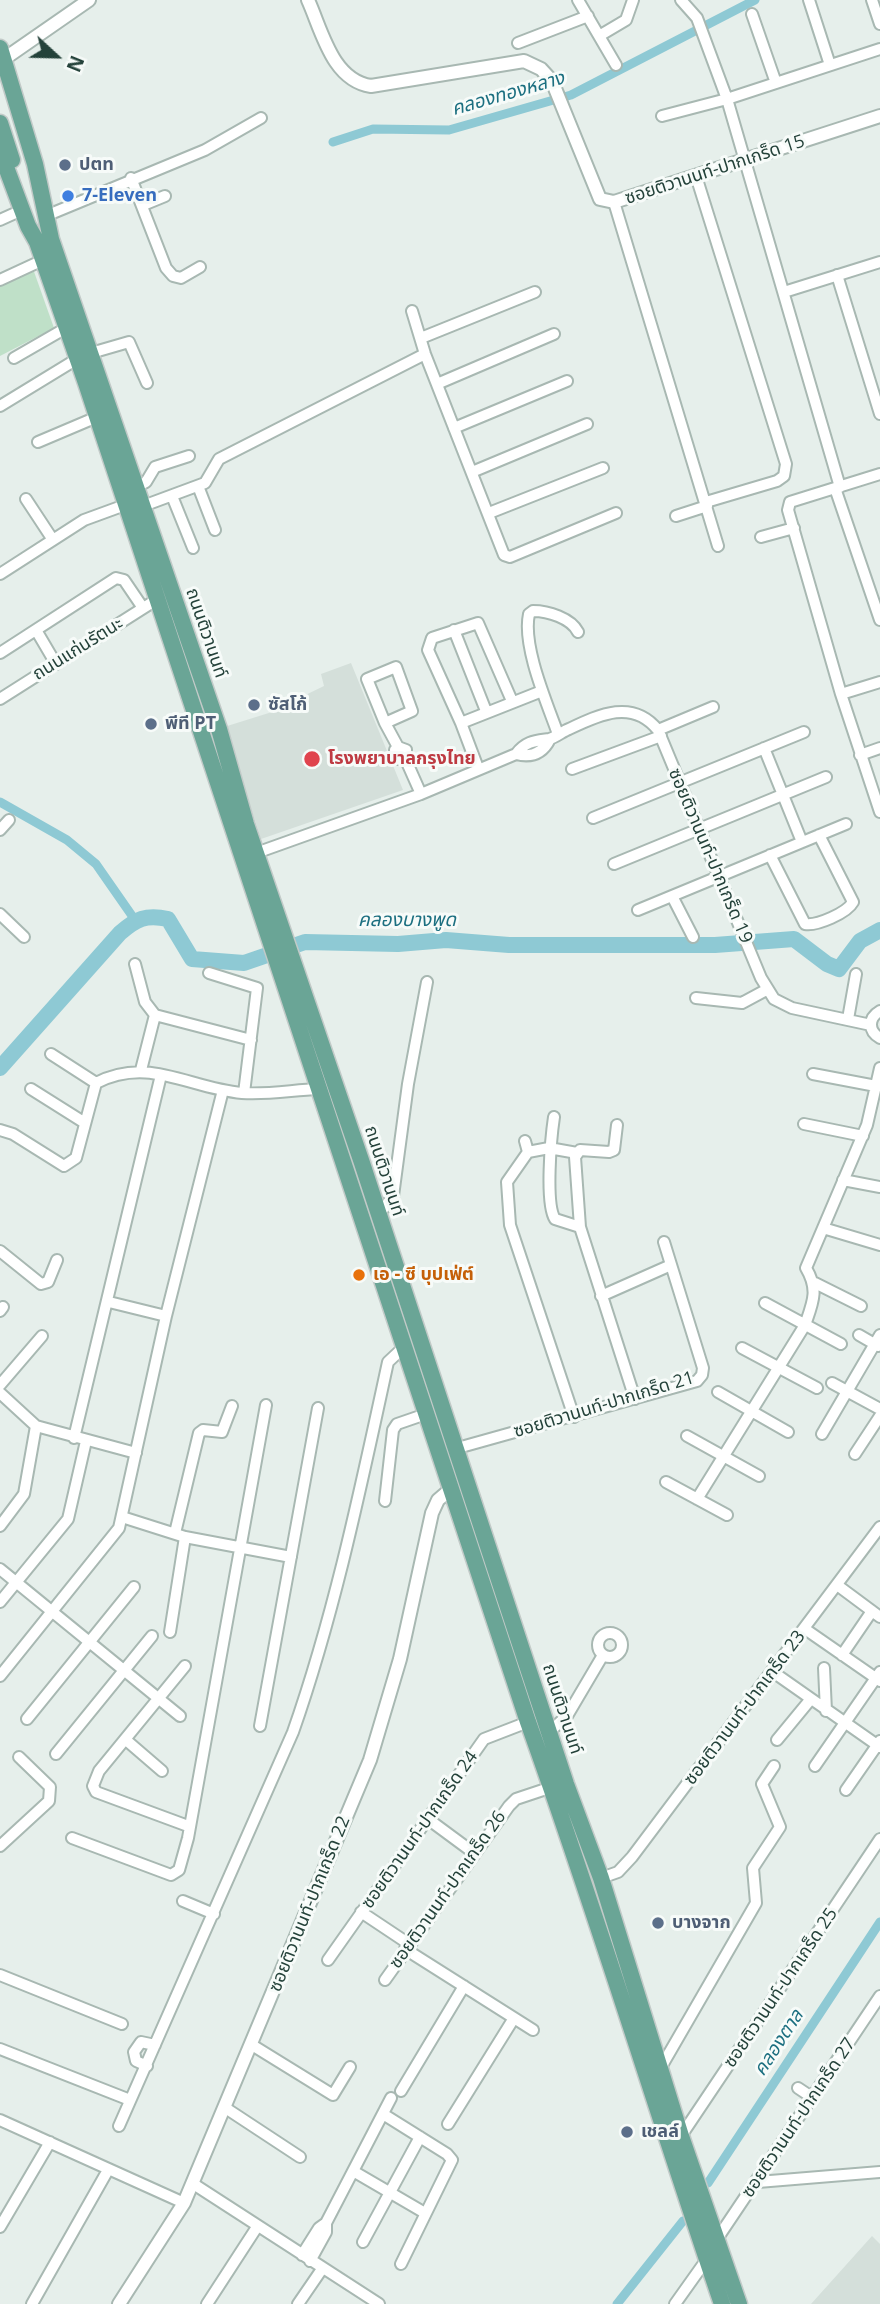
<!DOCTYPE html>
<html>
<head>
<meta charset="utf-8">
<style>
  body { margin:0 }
  #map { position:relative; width:880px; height:2304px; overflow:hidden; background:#e6efeb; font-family:"Open Sans",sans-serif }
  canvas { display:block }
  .north { position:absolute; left:21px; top:21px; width:70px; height:70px; -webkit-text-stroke:5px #f7fbf9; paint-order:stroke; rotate:112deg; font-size:19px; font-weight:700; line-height:28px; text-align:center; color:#24423a }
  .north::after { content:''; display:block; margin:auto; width:24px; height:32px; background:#24423a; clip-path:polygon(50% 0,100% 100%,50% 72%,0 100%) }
</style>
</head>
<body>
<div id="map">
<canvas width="880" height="2304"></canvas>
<div class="north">N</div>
</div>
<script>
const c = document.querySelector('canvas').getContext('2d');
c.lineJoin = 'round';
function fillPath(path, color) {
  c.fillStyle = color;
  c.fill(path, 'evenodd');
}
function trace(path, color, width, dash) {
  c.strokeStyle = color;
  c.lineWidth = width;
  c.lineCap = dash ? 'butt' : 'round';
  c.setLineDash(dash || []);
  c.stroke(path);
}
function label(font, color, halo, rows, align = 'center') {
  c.font = font + ' "Open Sans","Noto Sans Thai",sans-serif';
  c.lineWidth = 6;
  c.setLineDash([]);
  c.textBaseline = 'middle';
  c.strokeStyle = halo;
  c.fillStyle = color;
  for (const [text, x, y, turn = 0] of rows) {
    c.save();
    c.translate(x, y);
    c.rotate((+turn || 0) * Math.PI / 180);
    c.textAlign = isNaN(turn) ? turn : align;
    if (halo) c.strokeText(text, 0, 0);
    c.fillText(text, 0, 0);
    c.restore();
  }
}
const built = new Path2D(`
  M351 663 403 790 261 839 224 727 288 707 293 701 324 686 321 674Z
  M872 2236 880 2244V2304H811Z`);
const green = new Path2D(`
  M32 266 54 328 0 356V282Z`);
const canal = new Path2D(`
  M333 142 373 129 449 130 571 95 755 0
  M0 802 67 840 96 864 135 920
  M708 2183 880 1922
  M617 2304 683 2221`);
const river = new Path2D(`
  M0 1068 120 933C136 919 146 914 168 919L192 959 244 963 305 942 398 944 446 940 509 945H715L794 939 827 964 839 969 860 941 880 930`);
const minor = new Path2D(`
  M578 0 616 65
  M681 0 697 18 727 99 840 487
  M809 0 830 65
  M872 0 880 24
  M752 14 776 83
  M599 36 626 20 633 0
  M518 43 588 16
  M662 116 727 99 880 49
  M696 176 786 464 784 476 777 481 706 502
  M131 178 166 268 173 276 181 278 200 267
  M614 202 718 546
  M143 205 165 196
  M48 215 205 150 261 118
  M0 220 22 210
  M837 275 880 414
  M0 280 43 260
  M784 292 880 262
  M412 311 425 354 504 555 510 557 616 513
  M421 338 535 292
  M91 353 129 342 147 383
  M14 358 66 328
  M437 384 554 334
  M0 406 77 359
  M454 428 567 381
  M38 442 97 417
  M472 472 587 424
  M880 474 790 502 788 510 841 694 880 812
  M198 486 215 530
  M136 487 146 482 155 467 189 456
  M835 488 880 620
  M172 496 193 548
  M26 499 53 540
  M143 506 205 483 219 459 425 354
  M489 513 603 468
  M676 516 707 506
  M761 537 794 528
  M0 574 84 520 125 505
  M36 630 56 664
  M454 630 486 711
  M0 653 116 578 124 580 143 608
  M396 667 412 711 385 723 367 679Z
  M841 694 880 682
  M0 699 156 600
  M385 723 398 747
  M461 723 428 650 432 638 478 623 512 701
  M658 730 713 707
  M558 734C547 703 522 646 529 614L533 611C548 611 571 618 578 632
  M764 748 802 842
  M516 754C532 758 543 753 550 739
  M860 755 880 748
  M405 758 397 759 395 750 398 747 406 750 405 758 421 794
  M478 768 461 723 542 691
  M572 769 661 736
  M593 818 804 732
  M0 830 9 820
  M256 853 421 794 516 754C526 741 535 741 549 739 555 738 563 731 569 729 600 714 633 699 658 730L761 978 774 999 792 1008 871 1025
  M770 855 805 924C817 926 847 913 853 902L819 835
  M614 864 826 777
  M672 896 693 937
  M638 910 846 824
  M0 914 24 937
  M135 964 145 1002 155 1015 251 1040
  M209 973 257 988 244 1093
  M696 998 742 1003 768 989
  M880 1011C868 1018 868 1031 880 1038
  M848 1019 856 974
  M51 1054 96 1083
  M141 1070 155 1015
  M813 1074 876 1086
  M31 1089 85 1123
  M554 1117C551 1137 545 1204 555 1219L580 1227 575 1157 580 1150 609 1152 614 1150 617 1125
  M804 1124 863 1136
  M0 1130 13 1134 64 1166 76 1158 96 1083C149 1056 188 1088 242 1093 267 1095 293 1090 318 1089
  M525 1141 528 1152 507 1182 510 1225 574 1417
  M528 1152 549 1148 577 1153
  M843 1180 880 1187
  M376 1211 384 1208 393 1196 408 1084 427 982
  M580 1227 635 1399
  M823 1228 880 1245
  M0 1251 41 1284 48 1282 57 1260
  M815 1283 861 1306
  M601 1296 671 1265
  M109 1302 166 1316
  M765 1303 841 1344
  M0 1311 3 1307
  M859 1335 878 1346
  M742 1348 817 1388
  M832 1383 880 1409
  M0 1385 42 1336
  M718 1392 788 1432
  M0 1393 36 1426 136 1453
  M822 1434 880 1335
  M687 1436 759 1476
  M74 1438 161 1075
  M454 1449 697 1381 702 1375 703 1368 664 1242
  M855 1454 880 1416
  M666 1482 727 1515
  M697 1499 805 1325C813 1302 819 1290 806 1268L867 1125 880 1068
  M385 1501 393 1430 397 1424 426 1414
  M122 1517 185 1537 291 1557
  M0 1526 24 1494 36 1426
  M175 1533 199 1433 203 1430 222 1432 232 1406
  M0 1569 180 1716
  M837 1585 880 1617
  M0 1602 68 1519 86 1441
  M805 1629 880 1681
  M170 1632 185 1537
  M598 1645a12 12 0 1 1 24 0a12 12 0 1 1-24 0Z
  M842 1655 872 1611
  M185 1666 99 1771 93 1786 96 1792 188 1826
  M824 1668 826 1711
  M773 1672 880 1747
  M0 1676 119 1528 166 1316 223 1090
  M27 1719 134 1587
  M260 1726 318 1408
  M549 1732 567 1716 603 1655
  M126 1740 162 1771
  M777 1740 810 1700
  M56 1754 152 1636
  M815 1766 880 1672
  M846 1790 880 1741
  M428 1819 474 1853
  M72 1838 171 1875 179 1870 188 1838 266 1405
  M0 1846 49 1801 50 1787 19 1757
  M601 1878 618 1872 632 1857 880 1527
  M183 1901 214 1914
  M361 1912 409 1944
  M405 1949 533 2030
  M328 1960 484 1739 528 1722
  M0 1975 122 2024
  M385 1980 509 1806 516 1799 552 1787
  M252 2045 333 2095 350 2067
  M0 2049 130 2100
  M147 2066 136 2061 134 2052 141 2042 155 2045
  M660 2069 756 1903 753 1868 780 1827 762 1784 774 1766
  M798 2088 813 2098
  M401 2091 464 1986
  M224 2107 300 2157
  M383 2114 447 2154 452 2160 401 2264
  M0 2120 184 2203
  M448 2124 514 2018
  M119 2126 293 1732C335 1612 361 1486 388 1362L404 1347
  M681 2136 880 1839
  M353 2171 425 2213
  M758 2182 880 2172
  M192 2183 379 2304
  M326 2223 391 2098
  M0 2227 50 2142
  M717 2239 880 1996
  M363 2242 420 2137
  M302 2255 319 2228 326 2223V2232L310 2261
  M32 2304 108 2170
  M207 2304 257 2227
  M298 2304 322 2269
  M675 2304 707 2259`);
const tertiary = new Path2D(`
  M308 0C322 31 332 80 371 86L524 61 541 69 552 81 600 199 614 202 880 116
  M4 59 89 0
  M119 2304 184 2203 370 1760 400 1659 432 1513 438 1500 452 1488`);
const primary = new Path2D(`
  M0 48 35 164 51 239 219 729 246 824 362 1163 566 1784 601 1878 681 2136 739 2304
  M0 123 12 160
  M0 151 28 226 37 242 86 383 528 1722C597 1914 656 2110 722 2304`);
const markers = [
  [65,165,7,"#5c6f8a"],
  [68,196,7,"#3f7fe0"],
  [254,705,7,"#5c6f8a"],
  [151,724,7,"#5c6f8a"],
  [312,759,9,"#e0444e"],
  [359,1275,7,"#e8710a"],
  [658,1923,7,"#5c6f8a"],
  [627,2132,7,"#5c6f8a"]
];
const serviceNames = [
  ["ปตท",79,165],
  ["ซัสโก้",268,705],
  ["พีที PT",165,724],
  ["บางจาก",672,1923],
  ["เชลล์",641,2132]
];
const streetNames = [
  ["ซอยติวานนท์-ปากเกร็ด 15",715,170,-18],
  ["ถนนติวานนท์",206,633,71],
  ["ถนนแก่นรัตนะ",78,649,-32],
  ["ซอยติวานนท์-ปากเกร็ด 19",710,856,67],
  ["ถนนติวานนท์",384,1171,72],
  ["ซอยติวานนท์-ปากเกร็ด 21",604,1405,-17],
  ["ซอยติวานนท์-ปากเกร็ด 23",745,1708,-53],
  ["ถนนติวานนท์",562,1709,72],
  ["ซอยติวานนท์-ปากเกร็ด 24",420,1830,-55],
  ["ซอยติวานนท์-ปากเกร็ด 26",448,1890,-55],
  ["ซอยติวานนท์-ปากเกร็ด 22",310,1904,-68],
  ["ซอยติวานนท์-ปากเกร็ด 25",781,1988,-56],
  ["ซอยติวานนท์-ปากเกร็ด 27",799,2118,-56]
];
const shopNames = [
  ["7-Eleven",82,196]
];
const healthNames = [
  ["โรงพยาบาลกรุงไทย",328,759]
];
const foodNames = [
  ["เอ - ซี บุปเฟ่ต์",373,1275]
];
const waterNames = [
  ["คลองทองหลาง",508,94,-16],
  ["คลองบางพูด",407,921],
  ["คลองตาล",779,2043,-57]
];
fillPath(built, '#d4dfda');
fillPath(green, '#bfe0c8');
trace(canal, '#8ec9d4', 9);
trace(river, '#8ec9d4', 16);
trace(minor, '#a8b8b2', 14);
trace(tertiary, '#a8b8b2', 16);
trace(primary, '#c2cac8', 19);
trace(minor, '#fff', 10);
trace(tertiary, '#fff', 12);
trace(primary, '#6aa596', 16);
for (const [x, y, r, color] of markers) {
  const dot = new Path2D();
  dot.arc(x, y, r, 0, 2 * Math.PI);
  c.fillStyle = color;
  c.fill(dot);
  trace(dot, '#f7fbf9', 2.5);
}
label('bold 18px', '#4e5e75', '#f7fbf9', serviceNames, 'left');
label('18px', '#24423a', '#f7fbf9', streetNames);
label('bold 18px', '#366cbe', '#f7fbf9', shopNames, 'left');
label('bold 18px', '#be3a42', '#f7fbf9', healthNames, 'left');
label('bold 18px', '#c56008', '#f7fbf9', foodNames, 'left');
label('italic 19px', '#1c6f80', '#f7fbf9', waterNames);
</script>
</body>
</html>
